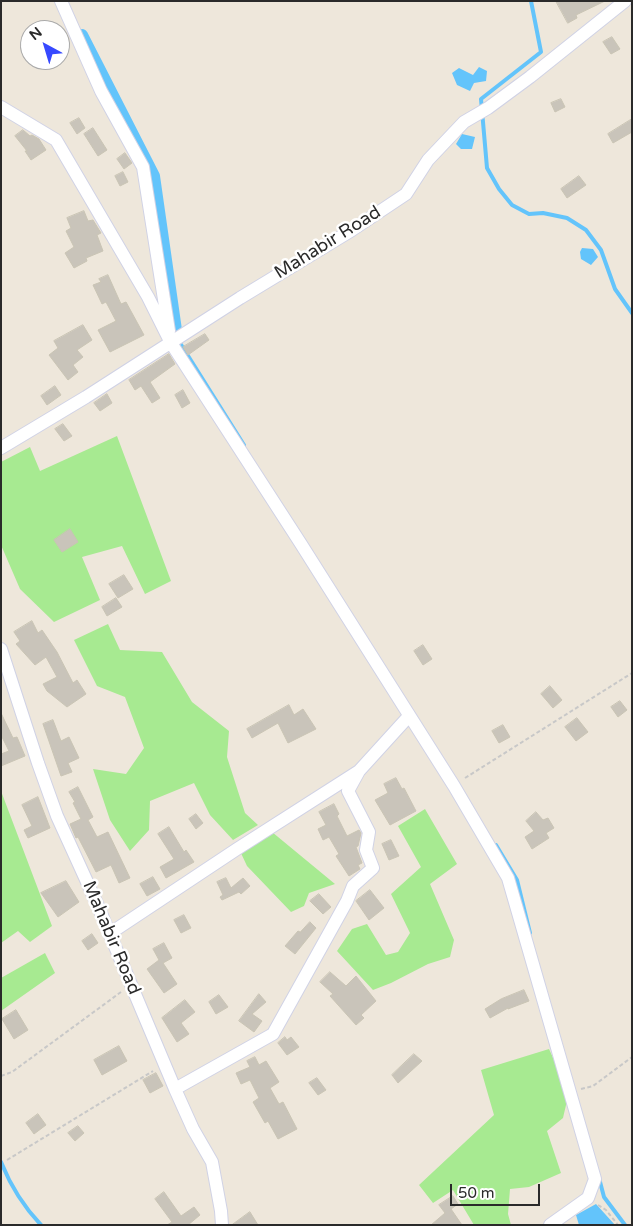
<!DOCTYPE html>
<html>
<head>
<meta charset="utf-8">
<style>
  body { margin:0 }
  #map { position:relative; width:633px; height:1226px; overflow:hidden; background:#eee7db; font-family:"Varela Round",sans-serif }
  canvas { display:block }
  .frame { position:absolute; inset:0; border:2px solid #2a2a2a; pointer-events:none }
  .north { position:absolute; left:20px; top:20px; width:50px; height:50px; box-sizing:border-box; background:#fff; border:1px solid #aaa; border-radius:50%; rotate:321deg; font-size:14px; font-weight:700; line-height:20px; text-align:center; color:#2a2a2a }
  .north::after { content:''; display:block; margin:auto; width:18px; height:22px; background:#3749ff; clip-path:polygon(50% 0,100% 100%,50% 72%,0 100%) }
  .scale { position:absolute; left:450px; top:1184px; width:90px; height:22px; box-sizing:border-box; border:2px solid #2a2a2a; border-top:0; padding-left:6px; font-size:15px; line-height:18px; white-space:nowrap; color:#2a2a2a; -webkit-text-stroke:4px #fff; paint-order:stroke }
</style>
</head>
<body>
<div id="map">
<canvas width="633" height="1226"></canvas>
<div class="frame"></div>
<div class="north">N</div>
<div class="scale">50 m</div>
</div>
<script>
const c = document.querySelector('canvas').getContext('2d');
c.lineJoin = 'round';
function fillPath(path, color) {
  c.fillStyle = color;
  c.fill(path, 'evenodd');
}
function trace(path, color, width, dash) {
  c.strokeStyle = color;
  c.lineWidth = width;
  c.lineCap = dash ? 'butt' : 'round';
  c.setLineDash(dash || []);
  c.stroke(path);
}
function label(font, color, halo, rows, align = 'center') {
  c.font = font + ' "Varela Round",sans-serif';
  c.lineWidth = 5;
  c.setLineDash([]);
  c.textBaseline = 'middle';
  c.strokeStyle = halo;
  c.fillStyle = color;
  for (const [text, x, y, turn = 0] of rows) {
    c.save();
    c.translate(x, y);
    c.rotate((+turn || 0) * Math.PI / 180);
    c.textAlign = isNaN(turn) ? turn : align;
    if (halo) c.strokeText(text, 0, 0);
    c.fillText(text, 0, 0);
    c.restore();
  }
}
const green = new Path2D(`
  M117 436 171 581 145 594 122 546 82 557 100 600 54 622 20 589 1 545V462L30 447 40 471Z
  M108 624 120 650 162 652 192 702 229 731 227 757 245 813 258 825 233 840 210 815 194 783 150 801 149 830 130 851 110 820 93 769 126 774 144 748 125 697 97 686 74 640Z
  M1 791 52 926 30 942 18 931 1 943Z
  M425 809 457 864 430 884 454 940 450 957 428 964 391 983 373 990 337 951 352 929 367 924 386 955 398 952 410 933 391 894 421 867 398 826Z
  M272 832 335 884 309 893 304 906 291 912 247 866 240 851Z
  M45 953 55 973 1 1011V978Z
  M549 1049 569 1092 563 1118 547 1131 561 1173 529 1187 510 1189 508 1214 511 1225H474L453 1190 433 1203 419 1185 494 1115 481 1070Z`);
const water = new Path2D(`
  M479 67 487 71 486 81 474 83 470 91 457 85 452 73 459 68 473 75Z
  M462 134 475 137 472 149H461L456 144Z
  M582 248 593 249 598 257 591 265 581 259 580 252Z
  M596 1204 615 1225H579L576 1215Z`);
const stream = new Path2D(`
  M531 1 541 52 481 99 487 168 499 189 512 205 529 214 543 213 567 218 586 230 601 250 615 289 632 313
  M180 343 244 445
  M496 845 517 880 530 933
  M1 1162C11 1187 23 1206 41 1225
  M599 1178 604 1197 625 1225`);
const canal = new Path2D(`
  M82 35 154 176 176 330`);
const building = new Path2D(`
  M556 1H605L576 15 577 18 568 23Z
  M612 37 620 49 611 54 603 42Z
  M561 99 565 107 555 112 551 103Z
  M79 118 85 128 77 134 70 123Z
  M632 119V132L613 143 608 134Z
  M93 128 107 150 98 156 84 134Z
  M23 130 30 136 32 135 39 139 46 150 31 160 25 151H27L15 136Z
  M125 153 132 163 124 169 117 159Z
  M123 172 128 182 120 186 115 176Z
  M579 176 586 185 567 198 561 189Z
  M84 211 88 221 93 220 101 233 97 235 103 251 86 258 87 261 74 268 65 253 74 247 66 231 71 228 67 218Z
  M108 275 121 304 126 302 144 335 110 352 98 330 116 321 106 302 102 304 93 285 101 282 99 279Z
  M83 325 92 340 77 350 83 357 73 365 78 372 68 380 49 355 58 348 54 341Z
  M205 334 209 340 188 355 183 347Z
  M169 354 175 364 150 382 160 398 152 403 141 386 135 390 129 380Z
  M55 386 61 395 47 405 41 396Z
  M183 390 190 403 182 408 175 395Z
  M107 394 112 403 100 411 94 403Z
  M63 424 72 436 64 441 55 429Z
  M70 529 78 542 62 552 54 540Z
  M124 575 133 589 118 598 109 584Z
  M116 598 122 607 107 616 102 607Z
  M32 621 38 633 42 630 57 652 73 683 77 680 86 694 67 707 47 691 43 684 57 677 46 657 35 665 16 644 20 641 14 632Z
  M423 645 432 659 423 665 414 651Z
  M550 686 562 700 553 708 541 694Z
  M620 701 627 710 618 717 611 707Z
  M289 705 294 715 303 709 316 729 288 743 278 723 252 738 247 729Z
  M1 713 13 738 17 737 25 756 1 766V754L9 751 1 735Z
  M577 718 588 732 576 741 565 727Z
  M53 720 61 741 69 737 79 758 68 763 72 772 61 776 43 724Z
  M503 725 510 737 499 743 492 731Z
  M396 778 402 789 404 788 416 811 390 825 375 800 388 793 384 784Z
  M78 787 93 817 88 820 97 837 108 832 130 878 119 883 111 865 96 872 78 837 76 838 70 824 81 819 73 803 75 802 69 792Z
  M38 797 50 828 28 838 24 830 32 826 22 805Z
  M334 804 339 814 337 816 347 836 359 830 361 833 358 846 356 847 362 863 358 865 360 869 349 876 336 856 339 854 329 837 323 840 318 829 326 825 319 812Z
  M536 812 543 820 548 818 554 828 546 833 549 838 532 849 525 837 534 831 526 821Z
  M196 814 203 823 196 829 189 819Z
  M169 827 184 852 186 850 194 862 166 878 160 867 174 859 158 834Z
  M391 840 399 856 389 860 382 844Z
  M153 877 160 889 147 896 140 884Z
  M226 878 231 888 243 878 250 886 241 894 239 892 222 900 220 897 223 895 217 882Z
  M66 881 79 902 58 917 41 893Z
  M370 890 384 908 369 920 356 901Z
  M319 894 331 907 323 914 310 901Z
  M184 915 191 928 181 933 174 920Z
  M310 922 316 928 295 954 285 946 298 931 300 932Z
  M92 934 98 943 88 950 82 941Z
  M164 943 172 958 163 963 177 984 164 993 147 969 159 960 153 949Z
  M330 972 346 986 356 976 376 1001 361 1015 364 1018 356 1025 330 996 333 994 320 982Z
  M524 990 529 1001 508 1009V1008L490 1018 485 1009 501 999Z
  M259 994 266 1002 252 1014 262 1021 254 1032 239 1021Z
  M219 995 228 1007 216 1014 209 1002Z
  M185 1000 195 1012 181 1023 189 1034 177 1042 162 1018Z
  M16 1010 28 1030 14 1039 2 1019Z
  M285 1037 287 1040 291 1037 299 1047 287 1055 278 1043Z
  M119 1046 127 1061 102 1075 94 1060Z
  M414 1054 422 1061 398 1083 392 1075Z
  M255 1057 259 1065 266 1061 279 1082 270 1088 279 1104 283 1102 297 1129 278 1139 268 1121 265 1123 253 1102 259 1098 250 1080 241 1084 236 1073 250 1067 247 1061Z
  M156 1073 163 1086 150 1093 143 1080Z
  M317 1078 326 1090 318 1095 309 1083Z
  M38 1114 46 1125 34 1134 26 1123Z
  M78 1126 84 1133 75 1141 68 1133Z
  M164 1192 181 1216 194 1207 200 1215 188 1225H167L172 1222 155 1199Z
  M453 1196 458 1204 451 1209 462 1225H431L445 1213 439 1205Z
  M250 1212 258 1225H232Z`);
const path = new Path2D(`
  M465 778 632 673
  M1 1076 12 1072 121 992
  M581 1089 593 1086 632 1057
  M7 1160 153 1071
  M598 1205 606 1210 618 1225`);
const minor = new Path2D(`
  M61 1 101 91 143 167 169 331
  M1 107 56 140 148 297 171 343 301 544 454 786 508 878 595 1179 588 1198 550 1225
  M1 448 86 397 240 298 352 230 406 194 428 160 464 122 488 108 530 77 625 1
  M1 649 38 763 57 816 98 906 175 1089 193 1129 212 1162 221 1211 222 1225
  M109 934 237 849 359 771 409 716
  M175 1089 273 1034 347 901 353 886 373 868 366 850 369 832 348 791 359 771`);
const streetNames = [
  ["Mahabir Road",328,243,-32],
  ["Mahabir Road",111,938,67]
];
fillPath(green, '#a7ea91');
fillPath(water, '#63c4fb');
trace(stream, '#63c4fb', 4);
trace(canal, '#63c4fb', 12);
fillPath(building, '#c9c4ba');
trace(building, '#c9c4b4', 1);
trace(minor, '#d0d2e5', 14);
trace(path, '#c8c8c8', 2, [4, 2.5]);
trace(minor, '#fff', 12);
label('18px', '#2a2a2a', '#fff', streetNames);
</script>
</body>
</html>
